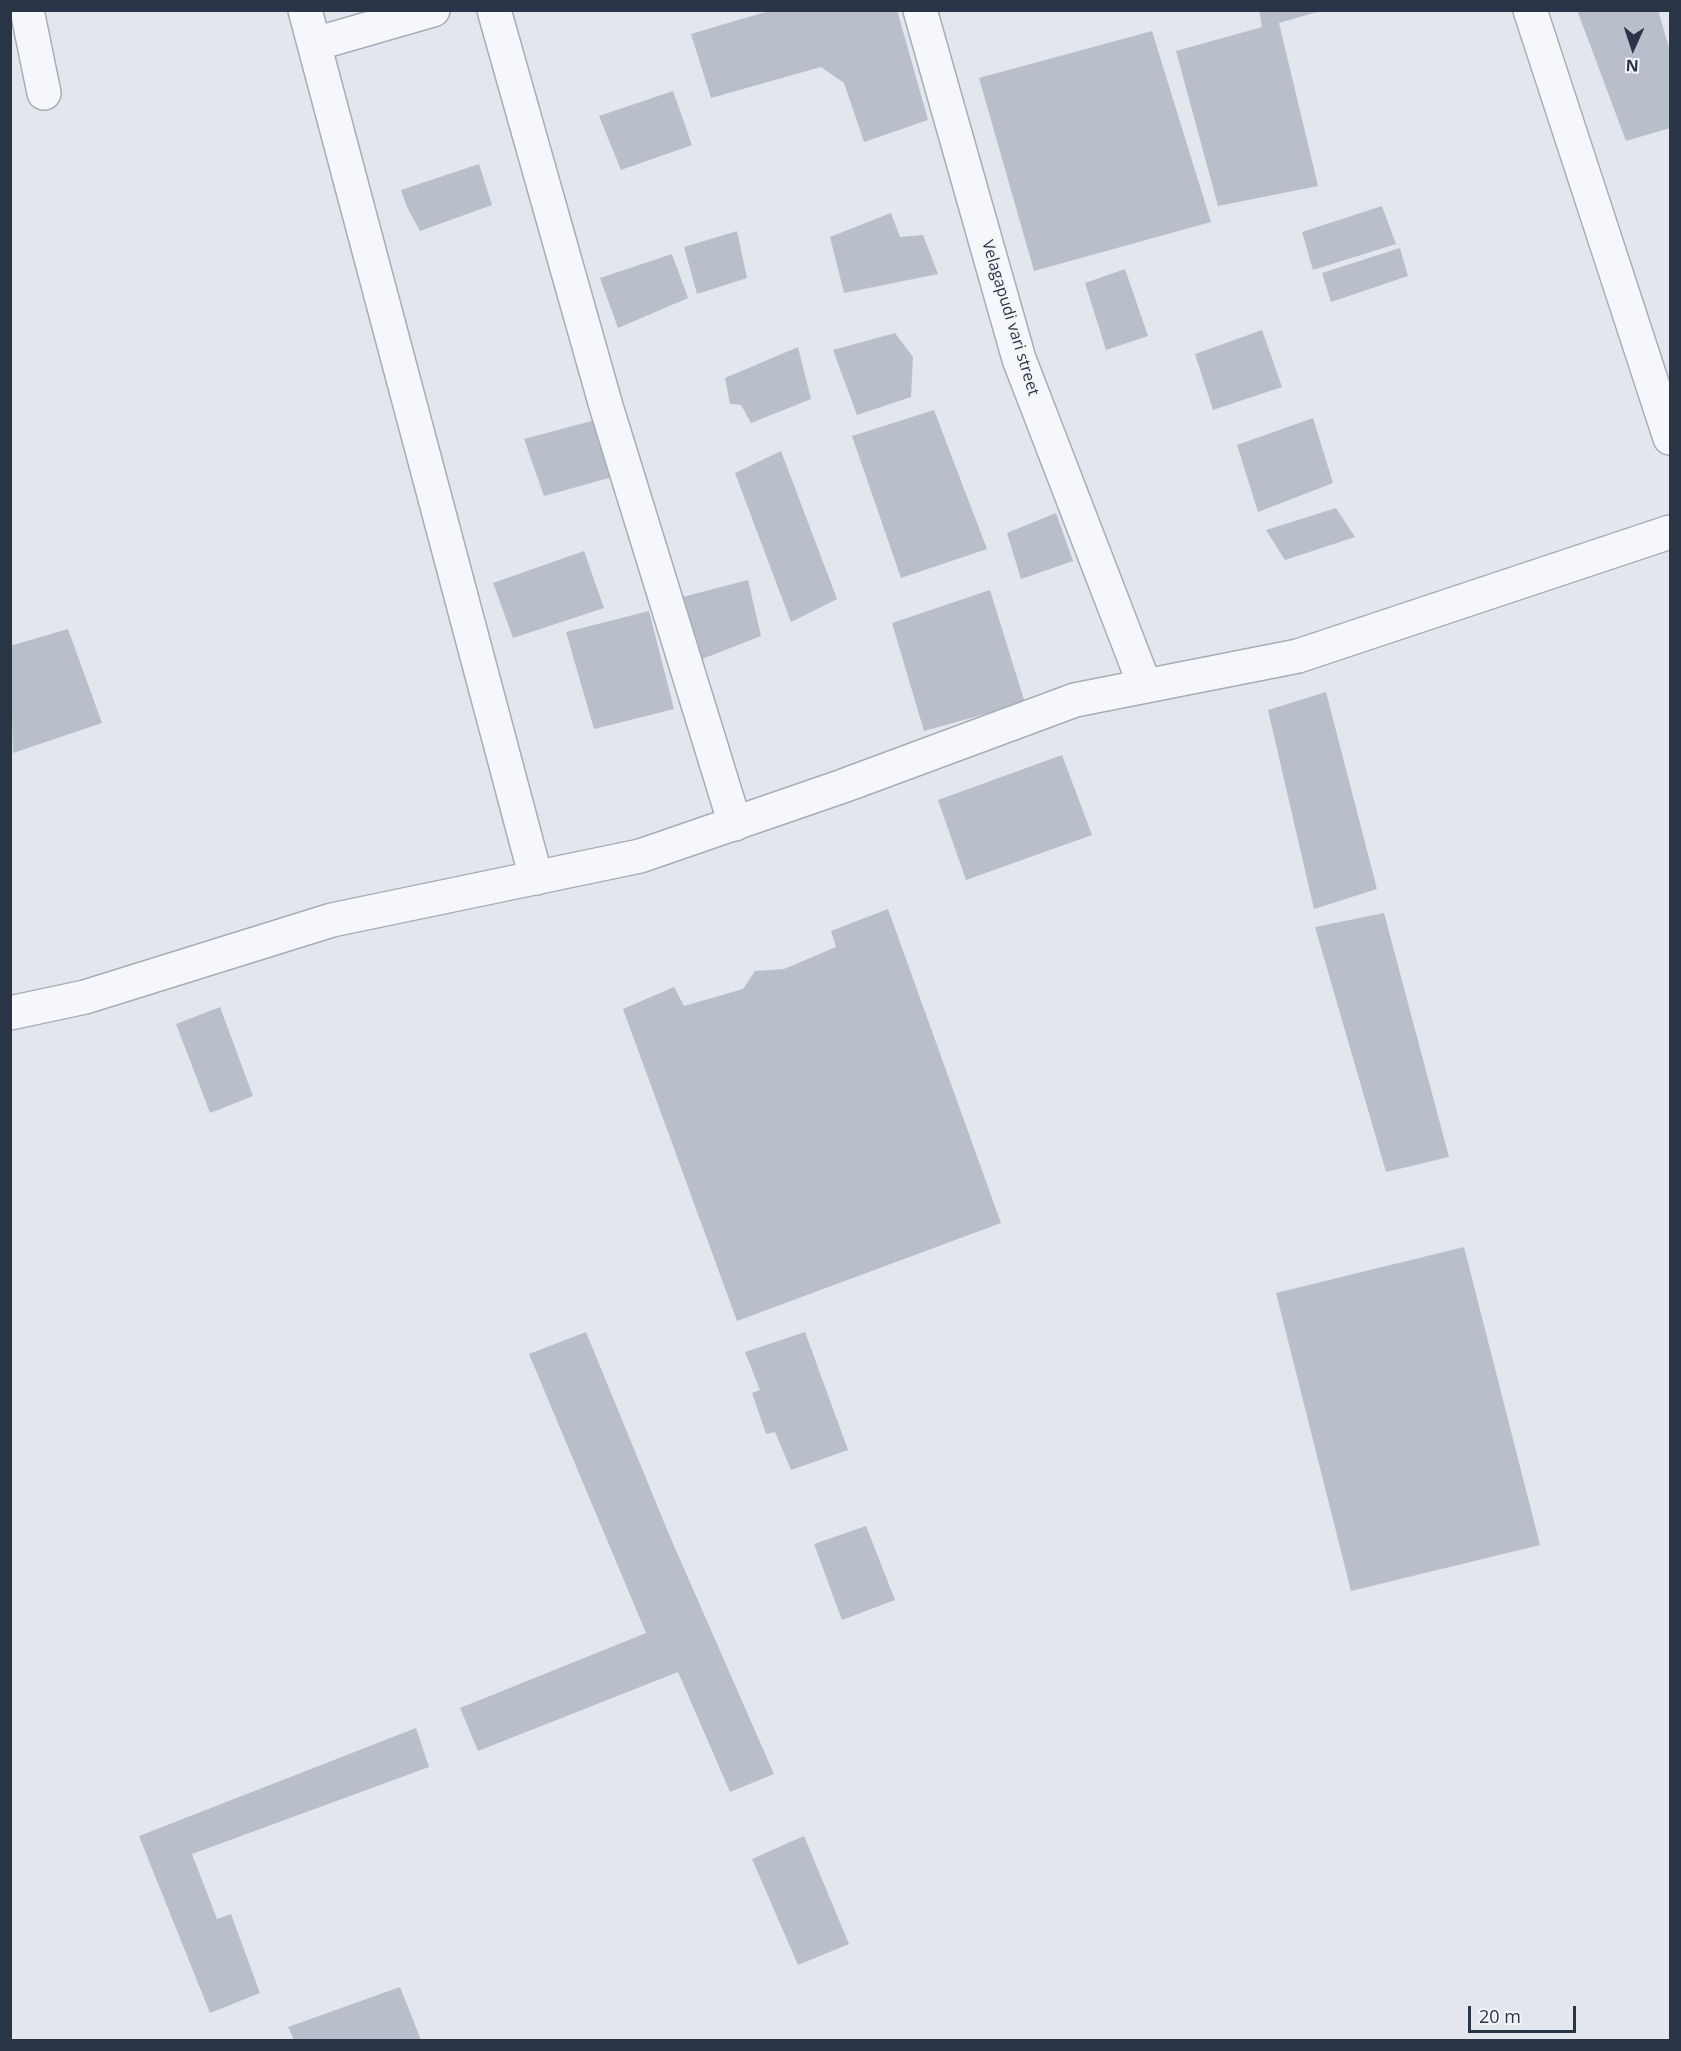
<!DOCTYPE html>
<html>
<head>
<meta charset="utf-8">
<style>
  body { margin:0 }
  #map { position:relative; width:1681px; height:2051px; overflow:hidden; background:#e3e6ec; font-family:"Open Sans",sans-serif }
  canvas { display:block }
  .frame { position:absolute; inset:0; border:12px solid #293446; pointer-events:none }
  .north { position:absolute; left:1603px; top:18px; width:60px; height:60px; -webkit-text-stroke:4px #f3f5f9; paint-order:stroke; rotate:183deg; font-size:16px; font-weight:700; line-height:24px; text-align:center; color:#293446 }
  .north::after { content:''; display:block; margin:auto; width:21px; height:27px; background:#293446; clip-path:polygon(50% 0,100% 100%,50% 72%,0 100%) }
  .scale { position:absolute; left:1468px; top:2006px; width:108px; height:27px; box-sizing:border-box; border:3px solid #293446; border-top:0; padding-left:8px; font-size:18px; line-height:21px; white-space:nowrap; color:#293446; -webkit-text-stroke:4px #f3f5f9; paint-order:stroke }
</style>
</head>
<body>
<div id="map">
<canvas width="1681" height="2051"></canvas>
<div class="frame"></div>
<div class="north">N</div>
<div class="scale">20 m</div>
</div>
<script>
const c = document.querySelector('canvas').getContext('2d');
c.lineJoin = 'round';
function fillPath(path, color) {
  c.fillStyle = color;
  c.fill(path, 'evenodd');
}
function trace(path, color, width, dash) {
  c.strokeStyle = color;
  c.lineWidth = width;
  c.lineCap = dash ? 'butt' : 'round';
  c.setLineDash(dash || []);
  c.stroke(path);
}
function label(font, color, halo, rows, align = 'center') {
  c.font = font + ' "Open Sans",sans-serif';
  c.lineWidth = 4.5;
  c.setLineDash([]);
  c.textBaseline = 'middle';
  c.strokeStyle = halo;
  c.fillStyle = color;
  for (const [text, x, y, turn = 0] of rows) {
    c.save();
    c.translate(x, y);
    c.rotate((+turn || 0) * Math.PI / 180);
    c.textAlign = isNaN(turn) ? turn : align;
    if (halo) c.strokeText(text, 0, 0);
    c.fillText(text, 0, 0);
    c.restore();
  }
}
const building = new Path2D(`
  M772 10H897L928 120 864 142 844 83 821 67 711 98 691 34Z
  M1259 10H1324L1279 23 1318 186 1218 206 1176 51 1262 27Z
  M1577 10H1658L1670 51V128L1626 141Z
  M1152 31 1211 222 1034 271 979 78Z
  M673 91 692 145 621 170 599 116Z
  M479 164 492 205 420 231 407 207 401 190Z
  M1382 206 1396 244 1313 270 1302 232Z
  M891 213 900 237 923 235 938 274 844 293 830 237Z
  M737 231 747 278 697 294 684 247Z
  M1400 248 1408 276 1331 302 1322 273Z
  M672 254 688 298 618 328 600 278Z
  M1125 269 1148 336 1106 350 1085 283Z
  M1262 330 1282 387 1213 410 1195 354Z
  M895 333 913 357 911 397 857 415 833 350Z
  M798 347 811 399 751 423 741 405 730 404 725 378Z
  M934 410 987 549 901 578 852 436Z
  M1313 418 1333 483 1258 512 1237 445Z
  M599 419 616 476 544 496 524 439Z
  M781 451 837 599 791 622 735 473Z
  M1336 508 1355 537 1285 560 1266 530Z
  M1056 513 1073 561 1021 579 1007 533Z
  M584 551 604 608 513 638 493 583Z
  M748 580 761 636 692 663 671 600Z
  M990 590 1025 703 924 731 892 623Z
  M649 611 674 709 594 729 566 632Z
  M68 629 102 723 13 753 10 646Z
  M1326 692 1377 889 1314 909 1268 710Z
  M1062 755 1092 835 966 880 938 800Z
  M888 909 1001 1223 737 1321 623 1009 674 987 684 1006 743 989 755 971 784 969 836 947 831 931Z
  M1384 913 1449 1157 1386 1172 1315 927Z
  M220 1007 253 1096 210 1113 176 1024Z
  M1464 1247 1540 1545 1351 1591 1276 1293Z
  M586 1332 668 1532 774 1774 730 1792 678 1672 478 1751 460 1708 646 1633 529 1354Z
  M805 1332 848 1450 791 1470 775 1432 766 1434 752 1393 760 1390 745 1352Z
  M866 1526 895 1600 842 1620 814 1544Z
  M416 1728 429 1767 192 1854 217 1919 231 1914 260 1993 210 2013 139 1836Z
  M804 1836 849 1944 798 1965 752 1859Z
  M400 1987 421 2040H294L288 2027Z`);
const minor = new Path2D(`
  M27 10 44 93
  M305 10 536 878
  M494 10 606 406 735 824
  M920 10 1019 359 1145 686
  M1530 10 1670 438
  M315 44 433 10`);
const tertiary = new Path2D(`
  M10 1013 85 997 332 920 640 856 843 786 1075 700 1298 656 1670 532`);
const streetNames = [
  ["Velagapudi vari street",1010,318,73]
];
fillPath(building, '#b9bfca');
trace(minor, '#a7adb7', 36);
trace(tertiary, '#a7adb7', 36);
trace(minor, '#f6f7fa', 33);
trace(tertiary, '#f6f7fa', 33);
label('16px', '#293446', '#f3f5f9', streetNames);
</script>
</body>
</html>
